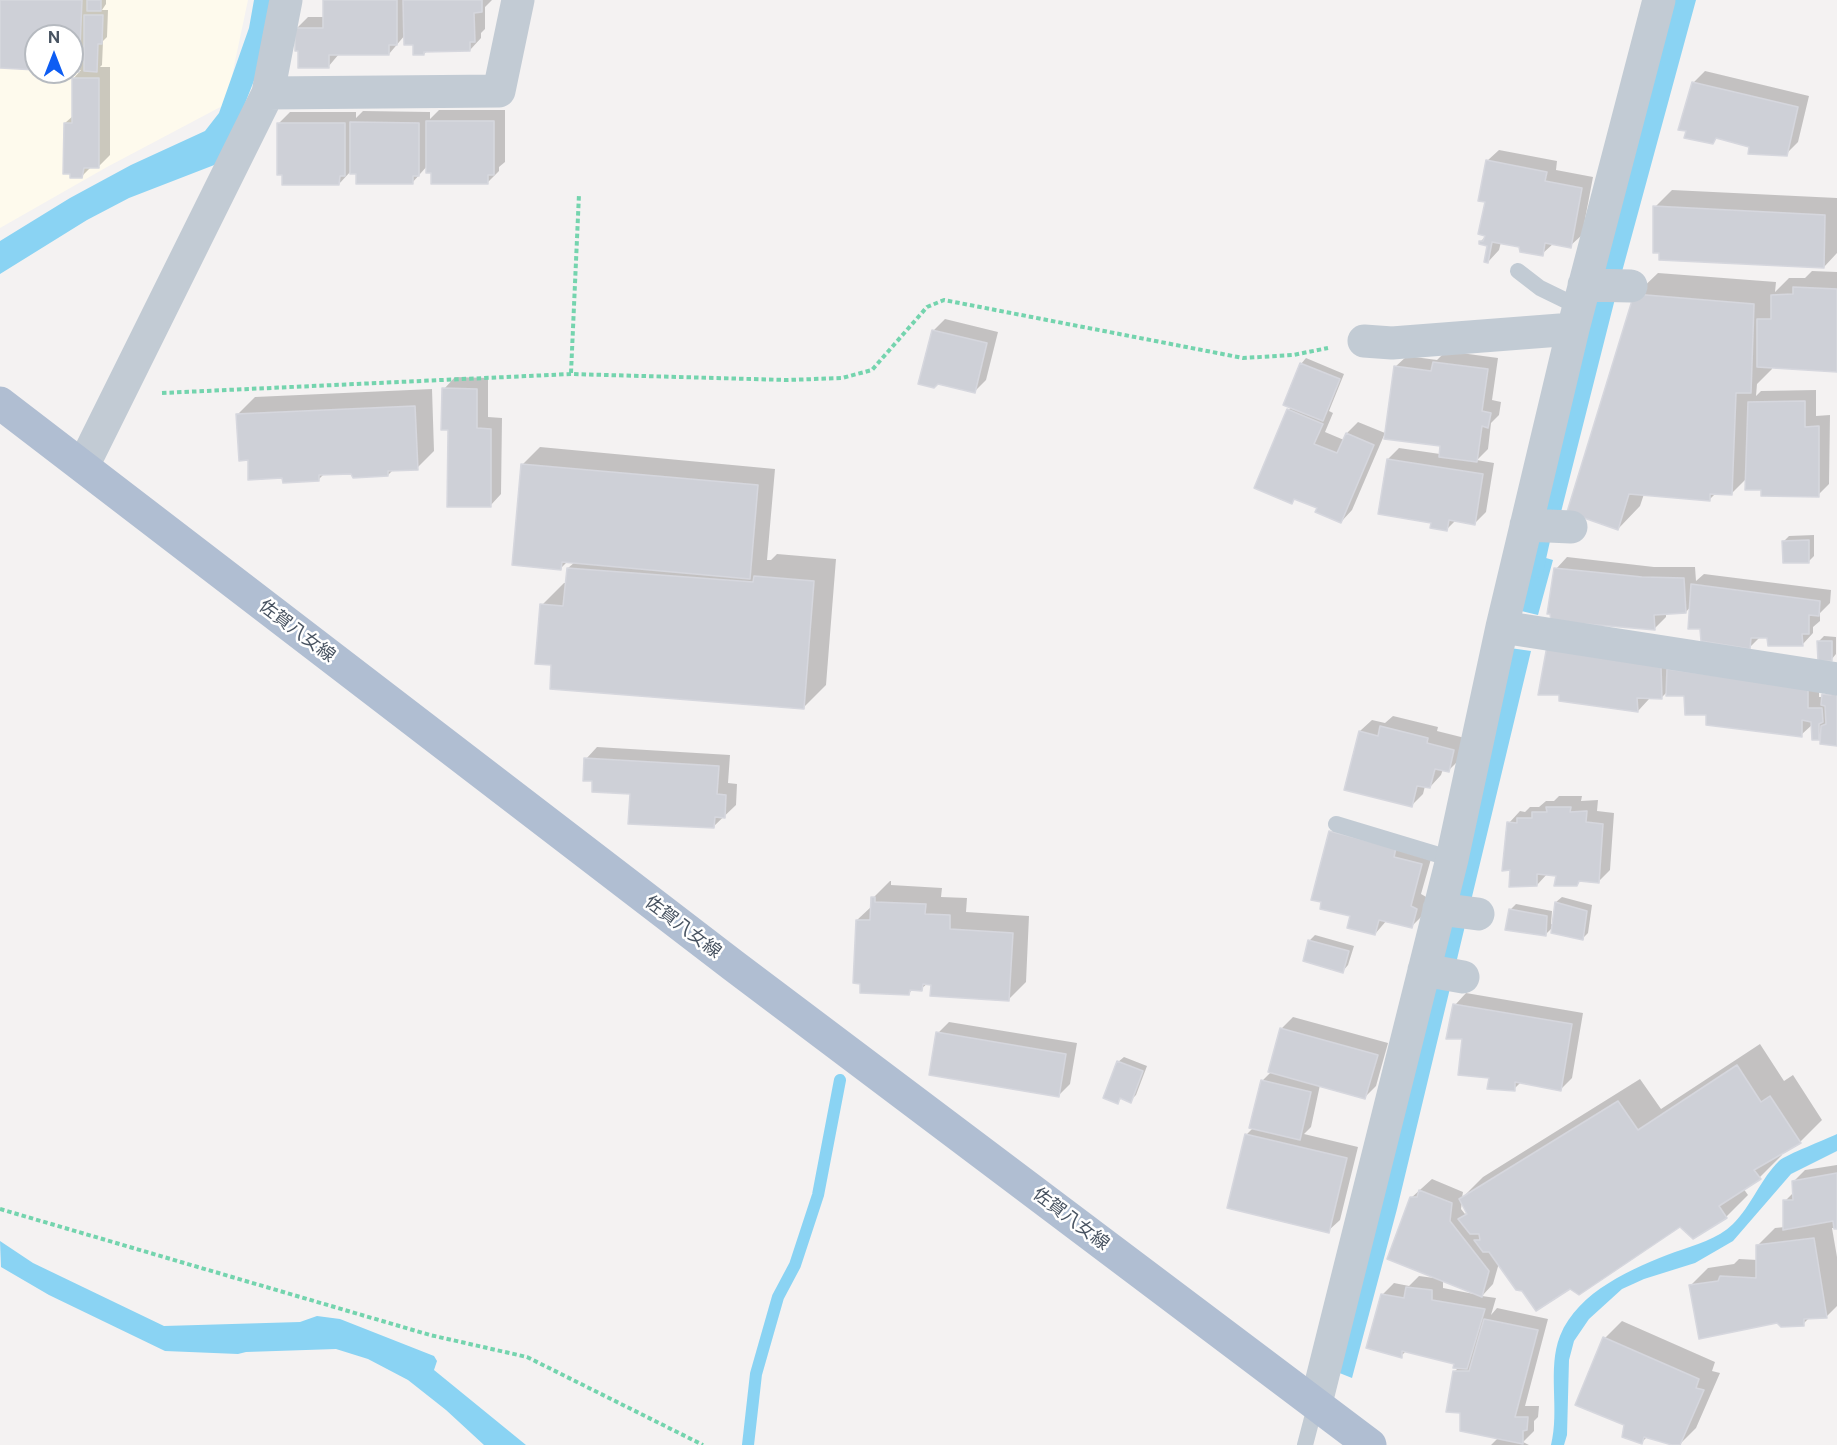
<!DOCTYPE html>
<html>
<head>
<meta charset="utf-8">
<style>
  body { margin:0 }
  #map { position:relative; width:1837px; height:1445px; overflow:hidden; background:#f4f2f2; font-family:"Public Sans",sans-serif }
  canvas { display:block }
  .north { position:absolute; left:24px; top:24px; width:60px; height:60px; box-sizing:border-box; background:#fff; border:2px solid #b6bac0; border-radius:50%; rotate:0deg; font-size:16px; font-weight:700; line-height:24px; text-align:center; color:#485361 }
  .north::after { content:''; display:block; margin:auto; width:21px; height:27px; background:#0e5df3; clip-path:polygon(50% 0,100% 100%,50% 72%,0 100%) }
</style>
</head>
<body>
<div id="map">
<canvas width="1837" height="1445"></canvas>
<div class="north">N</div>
</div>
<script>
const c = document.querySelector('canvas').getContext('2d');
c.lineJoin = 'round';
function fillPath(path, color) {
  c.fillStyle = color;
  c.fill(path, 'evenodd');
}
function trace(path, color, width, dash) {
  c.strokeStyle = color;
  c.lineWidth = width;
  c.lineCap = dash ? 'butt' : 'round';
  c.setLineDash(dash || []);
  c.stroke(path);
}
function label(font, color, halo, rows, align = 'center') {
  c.font = font + ' "Public Sans","Noto Sans JP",sans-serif';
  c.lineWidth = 5;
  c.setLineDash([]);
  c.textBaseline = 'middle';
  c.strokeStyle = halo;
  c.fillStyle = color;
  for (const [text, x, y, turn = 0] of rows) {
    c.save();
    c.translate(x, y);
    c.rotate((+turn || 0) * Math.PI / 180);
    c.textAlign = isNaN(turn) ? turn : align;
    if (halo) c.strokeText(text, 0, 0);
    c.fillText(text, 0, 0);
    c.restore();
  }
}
const commercial = new Path2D(`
  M0 0H248L226 104 107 167 0 228ZM36 36H72V72H36Z`);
const water = new Path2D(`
  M254 0H272L257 73 222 162 129 198 87 220 0 274V241L70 198 131 165 205 131 219 113 249 28Z
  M1669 0H1696L1620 279 1560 516 1541 514Z
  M1532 554 1553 560 1538 615 1517 610Z
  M1510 648 1531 651 1397 1209 1352 1378 1332 1370Z
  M1837 1134V1151L1791 1174 1733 1241 1695 1263 1644 1279 1622 1289 1589 1319 1574 1341 1569 1360 1567 1435 1564 1445H1551C1560 1410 1547 1369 1560 1336 1578 1291 1633 1268 1675 1252 1695 1245 1718 1239 1733 1224 1750 1208 1762 1177 1779 1161 1787 1154 1825 1140 1837 1134Z
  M0 1241 33 1263 164 1326 300 1322 317 1316 340 1319 434 1356 437 1361 434 1370 526 1445H484L446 1410 408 1380 368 1359 336 1349 246 1352 238 1354 165 1351 49 1295 1 1267Z`);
const shadow = new Path2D(`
  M0 0H106V4L102 10H108L107 37 103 41 102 65 100 67H110V155L98 167H91L81 177 65 123 74 115V78L81 70H72V36H36V68L0 67Z
  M324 0H492L485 7V29L481 33V38L470 50 427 51 424 54 405 35 389 54H339L328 67 296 29 308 17H325Z
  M1705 71 1809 96 1798 142 1786 154 1718 137 1712 143 1693 83Z
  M439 110H505V162L499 167V171L488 182 428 165 412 183 358 172H350L339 184 279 123 290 112H356V118L363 111 430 112V119Z
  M1499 150 1557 161 1556 170 1593 177 1582 235 1570 246 1554 243 1542 254 1521 246 1501 242 1499 250 1488 262 1489 244 1481 241 1487 235V161Z
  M1672 190 1837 198V253L1824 267 1655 207Z
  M1812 271 1837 272V370L1772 367V369L1757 384 1756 396 1761 391 1816 390V416L1830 415 1829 484 1818 495 1763 488 1747 478 1731 494 1716 493 1709 500 1644 494 1640 506 1618 529 1635 295 1658 273 1776 282 1775 292 1789 278H1805Z
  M945 319 998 332 986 380 974 392 938 382 933 331Z
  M1446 351 1498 358 1492 400 1501 402 1499 415 1491 423 1488 449 1477 460 1494 463 1486 512 1475 523 1456 520 1447 529 1432 521 1388 459 1399 448 1440 454 1441 445 1395 367 1407 356 1437 360Z
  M1306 358 1344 374 1329 411 1333 413 1325 432 1344 440 1347 433 1358 422 1385 433 1352 510 1341 522 1319 507 1296 498 1292 502 1288 410 1292 407 1301 364Z
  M455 377 488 378V417L502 418 501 494 490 506 449 429 444 389Z
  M432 389 434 451 417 468 393 470 388 475 352 473 324 474 318 480 284 477 249 458 238 414 255 397Z
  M540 447 775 469 767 560H771L777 554 836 559 826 685 804 707 542 605 564 583H567L568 568 575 562 568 561 560 569 523 464Z
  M1814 535V556L1808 562 1784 541 1789 536Z
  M1567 557 1654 567H1695L1696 581 1704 574 1831 590 1830 603 1820 613V621L1813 627V633L1802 645 1769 636H1761L1749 648 1702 628 1691 606 1686 612 1666 613V617L1654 629 1556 569Z
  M1824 636 1836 637V654L1831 660 1819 641Z
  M1548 647 1819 677V697H1823L1835 683 1837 744 1822 734 1818 738 1813 724 1801 735 1708 713 1686 695 1668 691 1661 698 1649 697V699L1638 711Z
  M1393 716 1438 727 1437 731 1465 738 1460 759 1448 771 1443 769 1441 775 1430 787 1425 786 1423 794 1411 806 1360 731 1372 720 1385 723Z
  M597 747 730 755 728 783 737 784 736 805 713 827 632 793 594 780 586 759Z
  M1559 796H1582L1581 801 1598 800 1597 811 1614 813 1610 870 1599 881 1581 880 1577 885 1557 874 1548 873 1537 885 1509 823 1520 811 1525 812 1530 807H1539L1546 801H1554Z
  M1342 821 1433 852 1421 894 1428 898 1423 915 1411 927 1387 920 1375 934 1352 915 1331 832Z
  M890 881H891V885L942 888 941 897 967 898 966 912 1029 916 1026 982 1009 999 928 983 921 989H913L908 994 857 920 872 906 873 898Z
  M1562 897 1592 905 1588 933 1583 938 1554 926 1546 934 1507 928 1511 909 1516 904 1552 911 1551 924 1554 925 1556 902Z
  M1315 935 1354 946 1348 965 1343 971 1304 960 1310 940Z
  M1466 993 1583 1013 1572 1078 1561 1089 1521 1082 1514 1089 1490 1077 1464 1038 1455 1005Z
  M1293 1017 1388 1043 1376 1086 1365 1097 1320 1085 1311 1127 1304 1134 1358 1147 1340 1220 1328 1231 1229 1207 1247 1134 1253 1128 1262 1081 1272 1071 1281 1029Z
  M949 1022 1077 1043 1070 1084 1059 1095 938 1033Z
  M1760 1044 1784 1081 1793 1075 1822 1120 1800 1142 1780 1153 1782 1155 1760 1177 1743 1188 1748 1195 1726 1217 1680 1225 1570 1287 1523 1290 1499 1263 1493 1284 1482 1296 1496 1298 1491 1315 1497 1308 1548 1319 1525 1406H1539L1538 1417 1534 1421V1431L1523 1442 1529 1445H1491L1498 1438 1462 1411 1454 1372 1459 1367 1456 1362 1407 1350 1401 1356 1382 1295 1394 1283 1409 1286 1419 1276 1434 1278 1411 1198 1432 1179 1463 1192 1462 1198 1483 1177 1640 1079 1661 1109ZM1462 1201 1468 1211 1465 1214 1461 1209ZM1443 1280 1474 1293V1294L1443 1288Z
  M1124 1057 1147 1066 1136 1095 1130 1101 1122 1098 1117 1102 1118 1062Z
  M1837 1165V1228H1832L1837 1257V1306L1827 1316 1810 1317 1803 1324 1777 1321 1691 1285 1708 1268 1734 1264 1739 1259 1758 1260V1245L1775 1228 1785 1227V1201L1794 1192 1793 1182 1805 1170Z
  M1622 1321 1715 1362 1712 1371 1720 1373 1696 1428 1679 1445 1648 1436 1642 1442 1625 1424 1577 1404 1605 1338Z`);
const stream = new Path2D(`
  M1537 572 1547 527
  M748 1445 756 1374 778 1297 795 1265 818 1195 840 1080`);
const building = new Path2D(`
  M0 0H82L79 72H72V36H36V70L0 68Z
  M87 0H101V11H87Z
  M323 0H397V45H389V55H329V68H298V51H295V28H323Z
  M403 0H482V12L474 13 475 42H470V51L424 52V55H413V45H404Z
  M84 15H103L102 44H98L97 72 84 71Z
  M72 78H99V168H84L82 178H70V174H63L64 123H72Z
  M1692 82 1798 107 1787 156 1748 154 1749 147 1716 138 1713 144 1684 138 1686 131 1678 130Z
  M426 121H494V175H488V184H431V173H426Z
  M350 122 419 123V176H413V184H356V174H350Z
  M277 123H345V176H340L339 185H282V175H277Z
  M1486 160 1547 172 1545 181 1582 188 1571 248 1545 243 1543 256 1520 252 1519 247 1492 242 1488 263 1484 262 1487 246 1479 244V241H1483L1485 236 1478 234 1485 202 1478 201Z
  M1653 206 1825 215 1824 268 1659 260V253H1653Z
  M1793 287 1837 289V372L1757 367V319H1771V295L1793 294Z
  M1634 294 1754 304 1751 393H1736L1732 495 1710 494V501L1629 494 1618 530 1567 512Z
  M932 330 987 343 975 393 938 384 934 388 918 384Z
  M1433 362 1488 369 1482 411 1491 413 1488 428 1482 426 1477 462 1439 457 1440 446 1384 439 1394 366 1431 371Z
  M1300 363 1340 379 1323 421 1283 405Z
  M442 388 477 389V428L491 429V507H447L448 430H441Z
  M1805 401V427L1819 426V497L1761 496V490H1745L1748 402Z
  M415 406 418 470 388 471V476L353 478 351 474 319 475V481L283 483 282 478 248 480V460L239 461 236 414Z
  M1287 409 1323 424 1314 444 1337 453 1346 433 1374 445 1341 523 1315 512 1317 508 1294 499 1292 504 1254 488Z
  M1387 459 1483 474 1475 525 1449 520 1447 531 1430 528 1431 523 1378 514Z
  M521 464 758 485 750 579 562 562 561 570 512 565Z
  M1809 540V563H1783L1782 541Z
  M567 568 753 582 754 576 814 581 804 709 550 689 551 665 535 664 540 604 563 606Z
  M1554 568 1642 577 1684 578 1686 613 1654 615 1655 630 1551 621 1550 614H1547Z
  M1691 584 1820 601 1819 616 1809 615V634H1802L1803 646H1768L1767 638H1751L1750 649 1701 641 1700 629H1688Z
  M1817 641H1832V661H1818Z
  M1547 646 1661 667 1662 699 1637 698 1638 712 1559 701V695H1538Z
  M1667 669 1808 688V708H1822L1823 722 1819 724V740H1812L1811 722 1802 720V737L1706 725V715H1685L1684 696H1666Z
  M1831 691 1837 692V746L1820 744 1821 726 1826 724 1825 706 1821 705 1822 694 1831 695Z
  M1380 726 1428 738 1427 743 1454 750 1449 772 1435 769 1430 788 1417 786 1412 807 1344 790 1359 731 1378 736Z
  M584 758 719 766 717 794 726 795 725 818 715 817 714 828 628 824 630 794 592 792V781H583Z
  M1546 807H1571L1570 812 1587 811 1586 822 1603 824 1599 883 1579 881 1577 886H1554L1556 876 1537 874V886L1509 887 1510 870 1502 871 1507 822 1517 823V818H1532V812H1547Z
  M1329 831 1396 848 1394 857 1422 864 1411 906 1417 909 1412 928 1379 920 1375 935 1347 928 1350 916 1320 909 1321 902 1311 900Z
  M871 897H875V902L926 904 925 914 950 915V929L1013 933 1009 1001 930 996 931 985 923 984 922 991 910 990 909 995 860 993V984L853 983 856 920H870Z
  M1555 902 1587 911 1583 940 1551 933Z
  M1509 909 1547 916 1546 936 1505 930Z
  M1308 940 1349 951 1343 973 1303 961Z
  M1453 1004 1572 1024 1561 1091 1515 1082V1091L1487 1089 1489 1078 1458 1075 1462 1039H1446Z
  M1280 1028 1378 1055 1365 1099 1268 1072Z
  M936 1032 1066 1054 1059 1097 929 1075Z
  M1117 1061 1143 1071 1131 1103 1120 1098 1118 1104 1103 1098Z
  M1737 1065 1761 1102 1770 1096 1801 1143 1754 1170 1761 1179 1719 1206 1727 1218 1693 1239 1680 1227 1579 1295 1570 1289 1536 1311 1522 1291 1516 1290 1489 1252H1483L1474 1240H1480L1479 1234H1470L1458 1219 1467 1214 1459 1199 1618 1101 1638 1130Z
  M1261 1080 1311 1092 1300 1140 1249 1128Z
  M1245 1134 1347 1158 1329 1233 1227 1208Z
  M1837 1173V1229H1834L1833 1221 1783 1230V1200H1793L1792 1181Z
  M1419 1190 1452 1203 1450 1221 1489 1271 1482 1297 1387 1259 1410 1197H1417Z
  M1814 1238 1827 1318 1804 1319V1326L1781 1327 1777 1323 1699 1339 1689 1285 1718 1281 1720 1276 1756 1278V1245Z
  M1406 1287 1432 1290V1300L1485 1309 1467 1369 1453 1368 1454 1364 1402 1351V1358L1366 1348 1381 1294 1404 1298Z
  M1484 1319 1538 1330 1515 1417H1528L1527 1430 1523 1431V1444L1460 1431V1413L1446 1412 1453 1371H1469Z
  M1603 1337 1699 1379 1696 1388 1704 1390 1680 1445H1672L1644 1437 1642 1444 1622 1437 1624 1425 1575 1405Z`);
const path = new Path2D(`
  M571 373 579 194
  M162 393 571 374 787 380 842 378 872 370 927 307 944 300 1243 358 1293 355 1328 348
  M0 1209 430 1335 527 1357 703 1445`);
const lane = new Path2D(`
  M1518 271 1540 288 1579 307
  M1336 824 1452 859
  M1305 1445 1316 1403`);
const street = new Path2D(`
  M268 93 499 91 518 0
  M1584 285 1631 286
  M1364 341 1392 343 1573 329
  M83 466 268 93 286 0
  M1526 525 1571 527
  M1502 627 1837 679
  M1439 909 1478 914
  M1424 970 1463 977
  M1316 1403 1452 859 1502 627 1573 329 1659 0`);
const primary = new Path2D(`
  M0 403 734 966 1370 1445`);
const streetNames = [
  ["佐賀八女線",297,631,37],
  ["佐賀八女線",683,927,37],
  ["佐賀八女線",1071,1219,37]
];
fillPath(commercial, '#fefaed');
fillPath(water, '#8ad3f3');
fillPath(shadow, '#0003');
trace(stream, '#8ad3f3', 12);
fillPath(building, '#ced0d7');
trace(building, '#d6d7de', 1.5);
trace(path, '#74d4ae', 4, [4.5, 3]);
trace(lane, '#c2cbd4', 16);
trace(street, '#c2cbd4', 33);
trace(primary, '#b0bed2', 33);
label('18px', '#485361', '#fff', streetNames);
</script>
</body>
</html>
